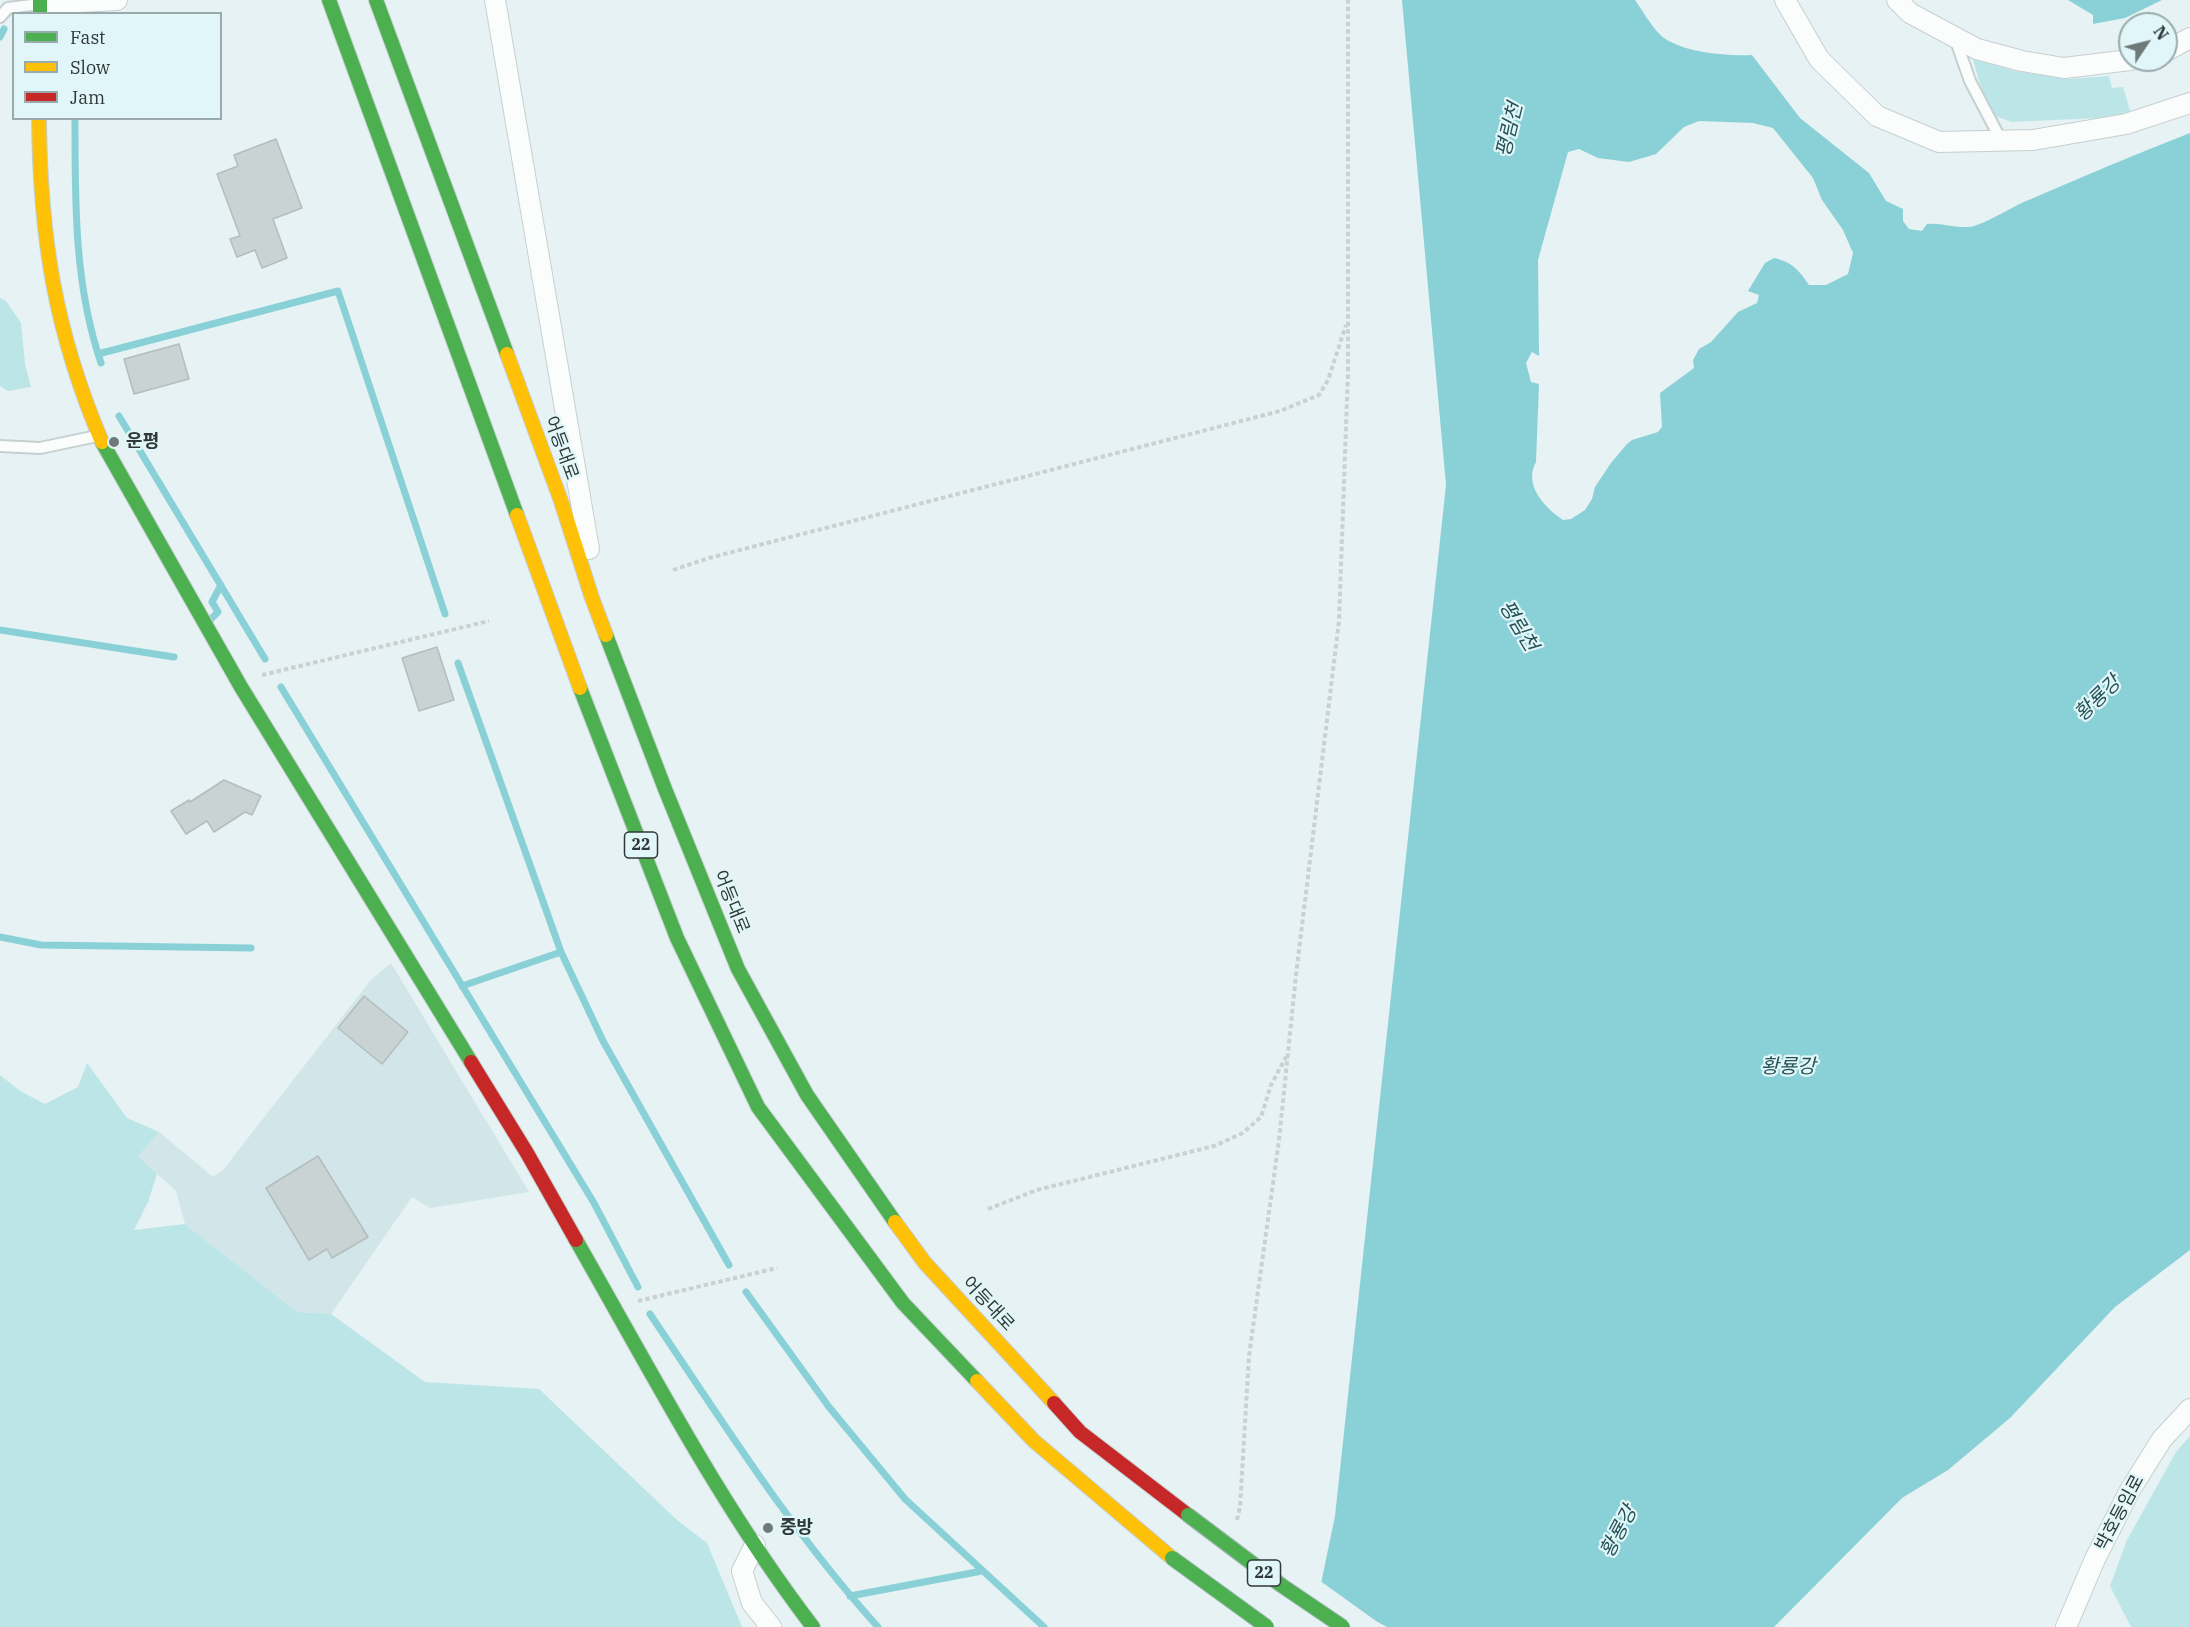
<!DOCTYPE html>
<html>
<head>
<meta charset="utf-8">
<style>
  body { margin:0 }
  #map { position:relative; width:2190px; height:1627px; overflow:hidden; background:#e6f2f3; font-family:"IBM Plex Serif",serif }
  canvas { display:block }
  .legend { position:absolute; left:12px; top:12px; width:210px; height:108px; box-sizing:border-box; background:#e1f6f8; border:2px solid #9aaaac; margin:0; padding:8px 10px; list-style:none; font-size:18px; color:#303839 }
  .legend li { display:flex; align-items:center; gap:12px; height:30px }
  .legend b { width:30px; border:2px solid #9aaaac }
  .north { position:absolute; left:2118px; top:12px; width:60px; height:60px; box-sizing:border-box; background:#e1f6f8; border:2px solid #9aaaac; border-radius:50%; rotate:55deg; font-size:16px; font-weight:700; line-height:24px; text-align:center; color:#303839 }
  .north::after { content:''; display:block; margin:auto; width:21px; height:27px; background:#70797a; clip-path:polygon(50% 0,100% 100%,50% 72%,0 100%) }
</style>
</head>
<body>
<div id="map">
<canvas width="2190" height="1627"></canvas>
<ul class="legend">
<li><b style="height:8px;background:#4caf50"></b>Fast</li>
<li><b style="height:8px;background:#ffc107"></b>Slow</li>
<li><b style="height:8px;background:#c62828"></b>Jam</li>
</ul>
<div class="north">N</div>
</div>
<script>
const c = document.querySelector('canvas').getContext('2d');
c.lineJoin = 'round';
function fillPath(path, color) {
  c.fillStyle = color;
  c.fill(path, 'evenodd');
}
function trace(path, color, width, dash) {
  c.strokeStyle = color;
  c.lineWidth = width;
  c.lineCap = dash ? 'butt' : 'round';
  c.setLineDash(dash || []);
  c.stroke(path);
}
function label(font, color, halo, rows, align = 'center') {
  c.font = font + ' "IBM Plex Serif","Noto Sans KR",serif';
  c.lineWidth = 4.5;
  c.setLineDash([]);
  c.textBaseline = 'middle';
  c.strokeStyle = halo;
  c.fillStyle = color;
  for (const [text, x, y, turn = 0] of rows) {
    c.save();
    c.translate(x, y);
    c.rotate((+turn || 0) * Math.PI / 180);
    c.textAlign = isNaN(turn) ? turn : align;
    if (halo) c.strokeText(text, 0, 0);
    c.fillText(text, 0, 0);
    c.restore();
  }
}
const built = new Path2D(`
  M391 963 529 1192 430 1208 412 1197 331 1314 297 1312 185 1224 176 1191 137 1156 159 1132 213 1177 223 1170 371 980Z`);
const green = new Path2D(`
  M1973 59 2015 71 2068 79 2109 76 2112 88 2123 87 2131 114 2120 117 2011 122 1993 115 1979 81Z
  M0 298 6 301 21 323 25 364 31 387 8 391 0 386Z
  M87 1063 127 1118 159 1132 138 1156 157 1174 148 1202 134 1230 185 1224 297 1312 331 1314 425 1382 539 1389 677 1520 707 1543 742 1627H0V1075L20 1091 45 1104 78 1087Z
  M2190 1436V1627H2131L2110 1586 2127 1540 2176 1452Z`);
const water = new Path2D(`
  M1402 0H1635C1642 10 1655 32 1664 38 1686 53 1726 56 1752 55L1800 118 1869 173 1886 201 1903 209V221L1909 229 1922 231 1927 224C1943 222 1961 231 1977 225 1996 218 2013 206 2031 199 2084 176 2136 154 2190 133V1250L2115 1307 2010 1418 1948 1470 1902 1498 1774 1627H1312L1335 1516 1446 485ZM1699 121 1753 123 1773 128 1813 178 1822 200 1843 230 1853 253 1848 274 1826 285H1809C1799 270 1792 262 1774 258L1765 263 1748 291 1759 295 1757 303 1738 312 1711 342 1699 349 1693 360 1694 368 1660 393 1662 427 1658 432 1632 440 1627 444 1611 463 1595 487 1592 499 1585 510 1571 519 1563 520C1545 508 1523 485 1536 462L1539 384 1531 382 1526 363 1532 352 1539 356 1538 260 1568 152 1579 149 1598 158 1629 162 1656 154 1684 127Z
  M2068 0H2162L2125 18 2093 24V15Z`);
const pier = new Path2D(`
  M1319 1580 1376 1621 1387 1627H1309Z`);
const stream = new Path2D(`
  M0 37 4 29
  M75 118C75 201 74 284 101 363
  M98 354 338 291 445 614
  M119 416 265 659
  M210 620 218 612 212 602 221 585
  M0 630 174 657
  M458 663 561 952 603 1041 729 1265
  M281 687 594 1203 638 1287
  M0 937 41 945 251 948
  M462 986 561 952
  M746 1292 829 1407 905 1499 1044 1627
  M650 1314C722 1421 791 1531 878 1627
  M850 1596 982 1571`);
const building = new Path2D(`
  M276 139 302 208 273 219 287 258 262 268 255 250 237 257 230 239 240 236 217 174 238 166 234 155Z
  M179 344 189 379 134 394 124 359Z
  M437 647 454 700 419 711 402 658Z
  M224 780 261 796 252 815 245 812 214 832 207 821 186 834 171 811 189 800 190 802Z
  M364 996 408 1032 382 1064 338 1028Z
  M318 1156 368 1237 332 1258 327 1249 309 1260 266 1188Z`);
const path = new Path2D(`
  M673 570 709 558 1280 411 1319 395 1328 380 1346 325
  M262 675 489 621
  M988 1209 1037 1190 1214 1146 1243 1133 1261 1117 1271 1085 1286 1057
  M638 1301 777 1268
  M1237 1520 1240 1507 1249 1356 1279 1140 1296 975 1339 621 1348 372V0`);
const lane = new Path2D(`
  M0 17 8 8 40 4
  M1955 38 1970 81 2001 140
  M0 446 40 448 97 436`);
const street = new Path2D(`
  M495 0 589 549
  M1785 0 1819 59 1877 116 1939 142 2033 140 2126 124 2190 103
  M1897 0 1910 13 1977 49 2022 61 2064 68 2130 60
  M40 4 117 0
  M2166 51 2190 38
  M755 1545 742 1571 752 1603 771 1627
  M2066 1627 2095 1559 2130 1490 2162 1439 2190 1409`);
const fast = new Path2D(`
  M40 0V14
  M329 0 517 515
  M376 0 507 354
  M102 442 241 687 471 1062
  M606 635 665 789 738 969 807 1095 895 1222
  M580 688 677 938 758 1107 903 1303 977 1381
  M576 1240C651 1371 721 1507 813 1627`);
const slow = new Path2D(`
  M39 118C40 237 55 332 102 442
  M507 354 561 501 592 598 606 635
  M517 515 580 688
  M895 1222 925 1263 1054 1403
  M977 1381 1034 1441 1172 1558`);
const jam = new Path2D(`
  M471 1062 527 1153 576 1240
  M1054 1403 1080 1432 1188 1515`);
const fastBridge = new Path2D(`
  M1188 1515 1281 1585 1343 1627
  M1172 1558 1267 1627`);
const markers = [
  [114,442,6,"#70797a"],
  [768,1528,6,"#70797a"]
];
const shields = [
  [641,845,33],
  [1264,1573,33]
];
const shieldNames = [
  ["22",641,845],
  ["22",1264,1573]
];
const poiNames = [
  ["운평",126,442],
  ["중방",780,1528]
];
const streetNames = [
  ["어등대로",561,448,70],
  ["어등대로",731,902,68],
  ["어등대로",988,1304,47],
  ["박호등임로",2120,1513,-62]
];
const waterNames = [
  ["평림천",1510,130,-76],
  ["평림천",1518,626,59],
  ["황룡강",2098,699,-44],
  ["황룡강",1788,1067],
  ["황룡강",1619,1532,-62]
];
fillPath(built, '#d2e6e9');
fillPath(green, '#bce5e8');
fillPath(water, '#8ad1d7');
fillPath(pier, '#e6f2f3');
trace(stream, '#8ad1d7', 7);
fillPath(building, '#c9d3d4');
trace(building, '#b4bdbe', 1.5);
trace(lane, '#c6cfd0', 14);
trace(street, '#c6cfd0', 22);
trace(fast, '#c6cfd0', 16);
trace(slow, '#c6cfd0', 16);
trace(jam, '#c6cfd0', 16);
trace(path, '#cbd0d1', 4, [4.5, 3]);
trace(lane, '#fbfdfd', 10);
trace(street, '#fbfdfd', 20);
trace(fast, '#4caf50', 14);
trace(slow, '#ffc107', 14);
trace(jam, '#c62828', 14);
trace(fastBridge, '#a3b8b9', 16, []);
trace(fastBridge, '#4caf50', 14);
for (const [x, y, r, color] of markers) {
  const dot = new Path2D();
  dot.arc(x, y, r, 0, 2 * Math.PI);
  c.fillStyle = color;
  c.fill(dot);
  trace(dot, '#e1f6f8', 2);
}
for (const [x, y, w] of shields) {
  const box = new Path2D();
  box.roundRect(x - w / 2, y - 13, w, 26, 4.5);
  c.fillStyle = '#e1f6f8';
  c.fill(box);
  trace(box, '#303839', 1.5);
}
label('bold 16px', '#303839', null, shieldNames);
label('bold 18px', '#303839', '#e1f6f8', poiNames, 'left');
label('18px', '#303839', '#e1f6f8', streetNames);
label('italic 20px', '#265255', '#e1f6f8', waterNames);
</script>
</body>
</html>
